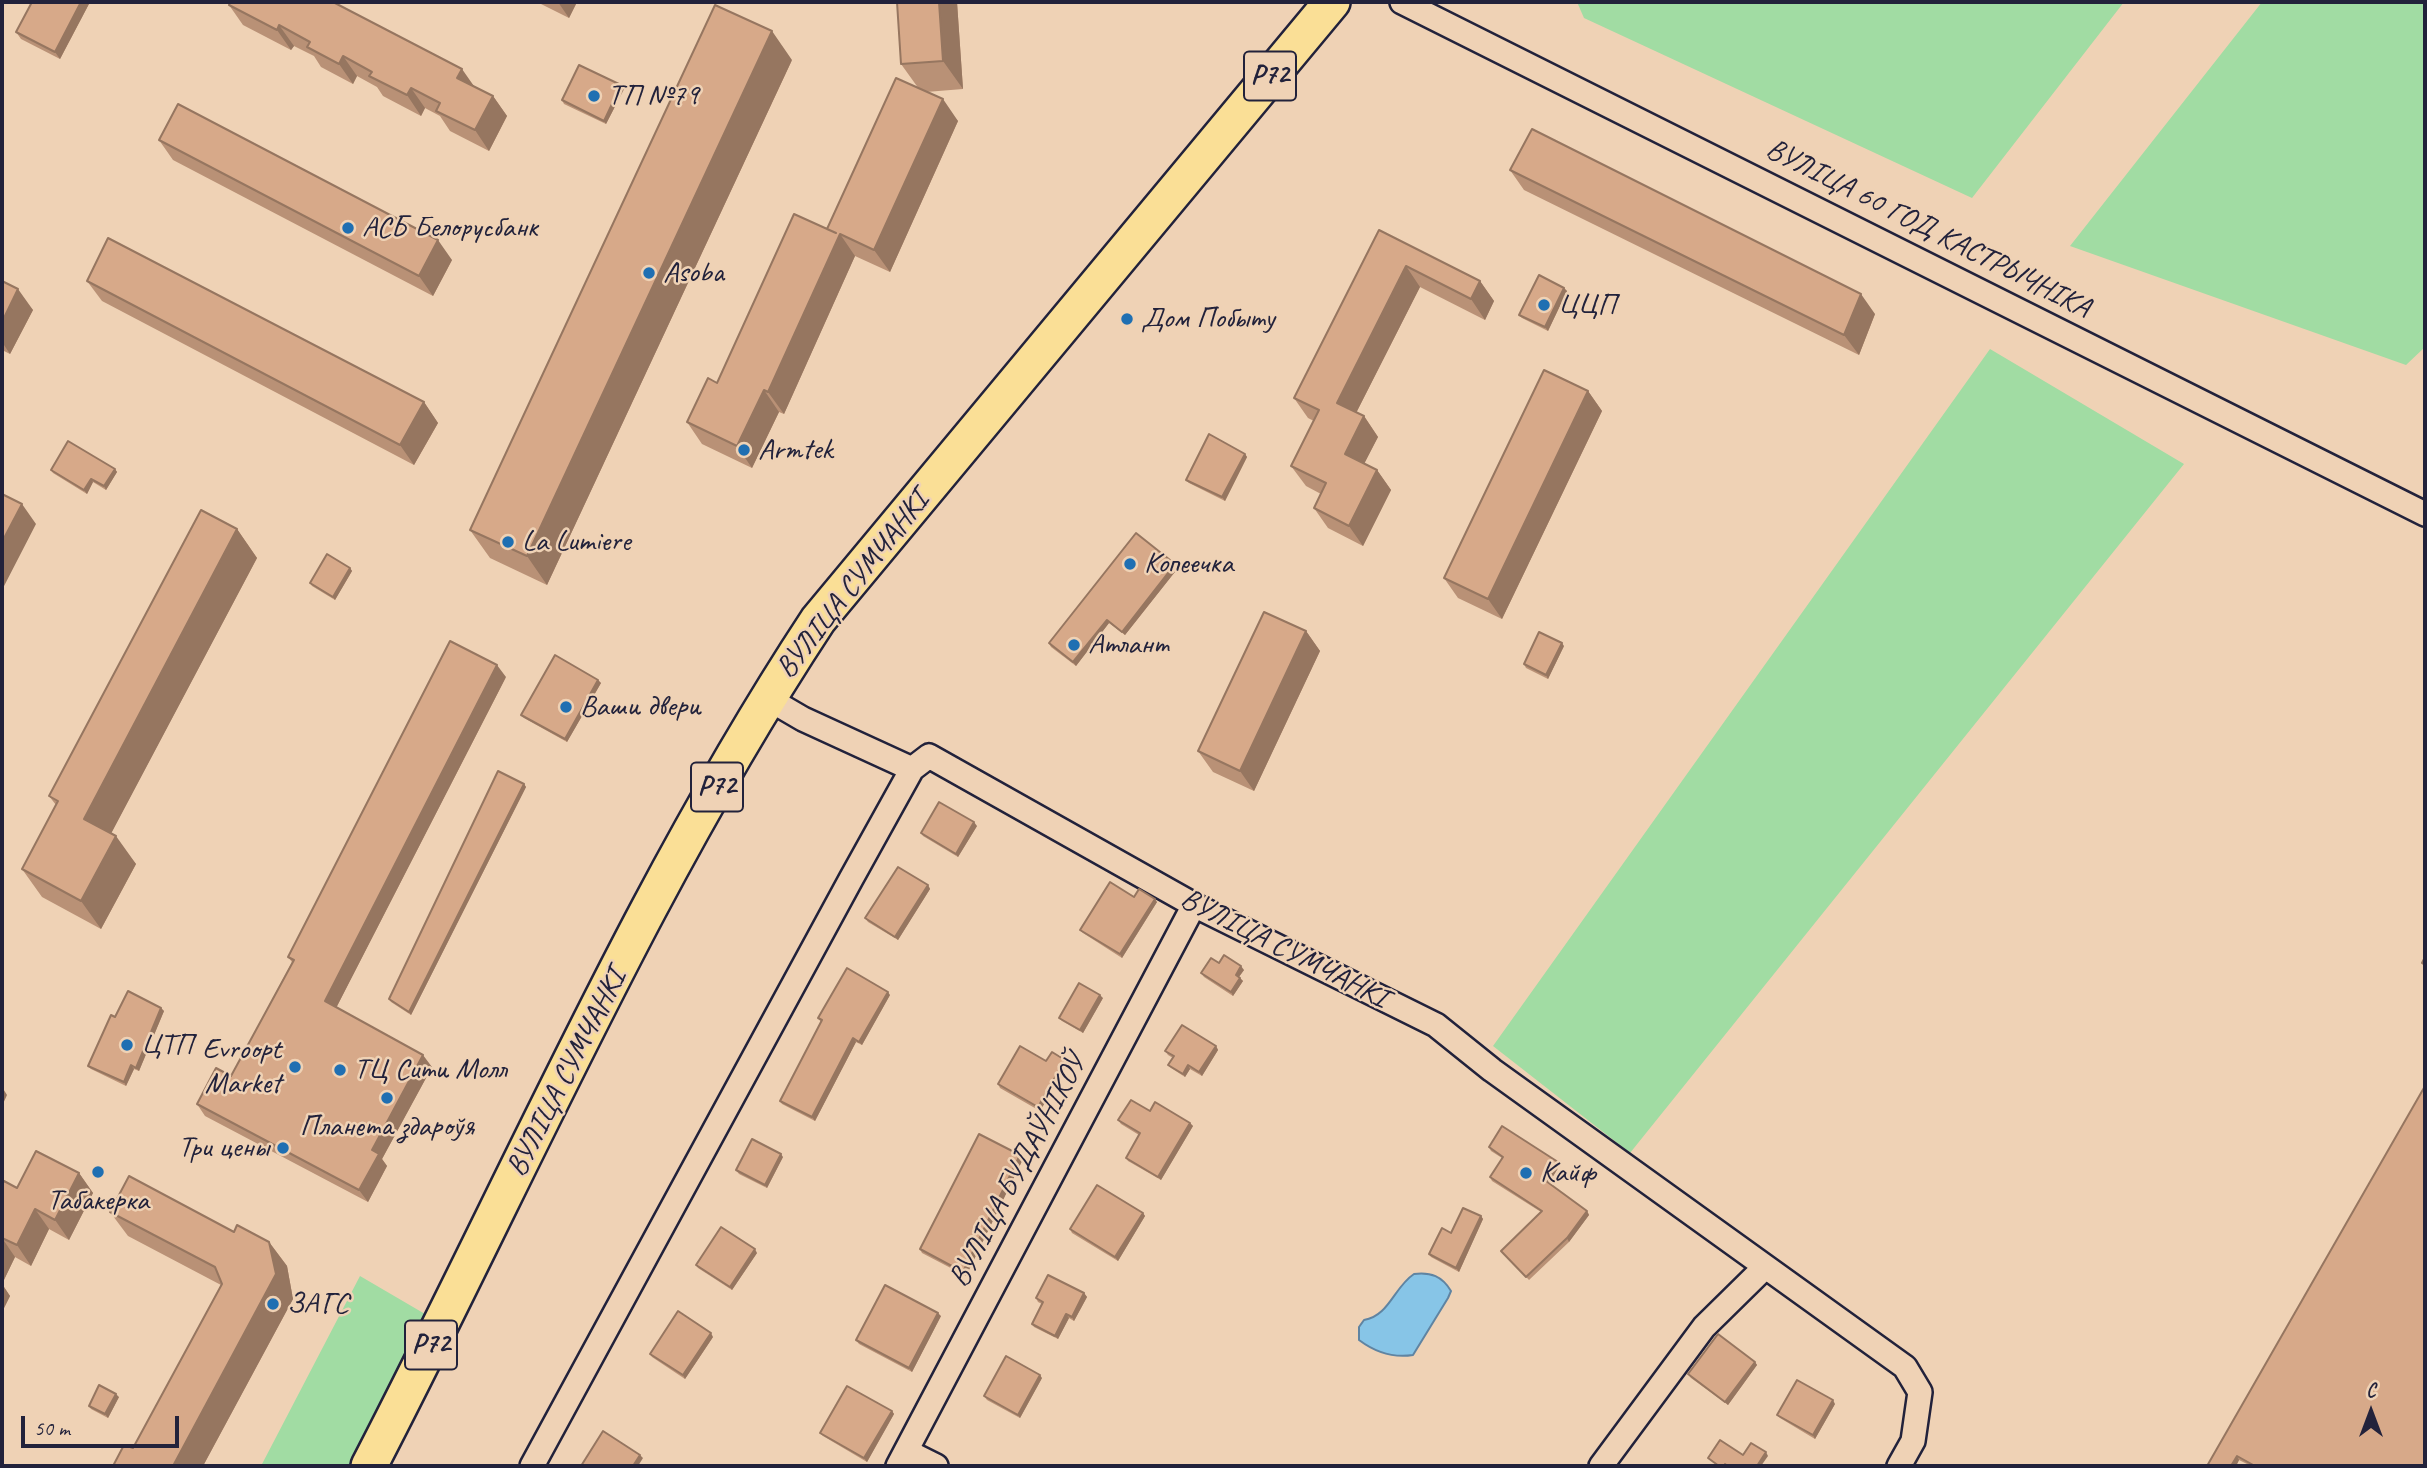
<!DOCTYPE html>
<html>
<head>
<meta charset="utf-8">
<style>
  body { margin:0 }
  #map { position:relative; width:2427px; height:1468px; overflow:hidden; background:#efd2b5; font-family:Caveat,sans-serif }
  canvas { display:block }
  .frame { position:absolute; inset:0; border:4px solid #22223b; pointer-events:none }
  .north { position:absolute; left:2336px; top:1377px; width:70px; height:70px; -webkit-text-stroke:5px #efd2b5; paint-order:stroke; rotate:0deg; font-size:19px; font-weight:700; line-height:28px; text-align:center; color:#22223b }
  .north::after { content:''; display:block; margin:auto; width:24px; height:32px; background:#22223b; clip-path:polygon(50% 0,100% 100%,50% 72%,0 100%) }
  .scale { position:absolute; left:21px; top:1416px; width:158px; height:32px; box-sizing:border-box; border:4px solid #22223b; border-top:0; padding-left:9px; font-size:21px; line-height:24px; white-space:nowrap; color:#22223b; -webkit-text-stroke:5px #efd2b5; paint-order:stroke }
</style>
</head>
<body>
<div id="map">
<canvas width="2427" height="1468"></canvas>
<div class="frame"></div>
<div class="north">С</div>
<div class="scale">50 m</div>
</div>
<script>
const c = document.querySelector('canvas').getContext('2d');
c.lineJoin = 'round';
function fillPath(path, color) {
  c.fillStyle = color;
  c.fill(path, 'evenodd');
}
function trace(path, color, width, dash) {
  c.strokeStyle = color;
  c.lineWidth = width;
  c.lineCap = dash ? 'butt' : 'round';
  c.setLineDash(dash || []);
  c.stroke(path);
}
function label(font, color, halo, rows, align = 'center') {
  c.font = font + ' Caveat,sans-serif';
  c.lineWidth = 5;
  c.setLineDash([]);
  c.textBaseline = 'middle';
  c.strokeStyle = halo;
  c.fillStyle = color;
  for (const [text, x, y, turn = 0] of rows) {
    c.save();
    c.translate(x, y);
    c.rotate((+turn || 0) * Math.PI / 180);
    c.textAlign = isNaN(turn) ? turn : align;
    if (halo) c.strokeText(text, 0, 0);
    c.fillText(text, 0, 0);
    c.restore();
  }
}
const green = new Path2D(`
  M1577 2H2124L1972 198 1584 18Z
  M2262 2H2425V347L2406 365 2070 246Z
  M1990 349 2184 464 1630 1153 1493 1046Z
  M360 1276 425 1314 349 1466H261Z`);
const water = new Path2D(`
  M1414 1274C1431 1272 1442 1276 1451 1291L1448 1298 1413 1355C1394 1358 1375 1352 1359 1340V1327L1364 1320C1389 1316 1394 1287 1414 1274Z`);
const street = new Path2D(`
  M1402 2 2425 514
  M767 698 803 719 912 769
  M906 1451 936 1466
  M532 1466 851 879 912 769 929 756 1194 905 1436 1025 1492 1070 1905 1367 1920 1392 1913 1441 1899 1466
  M898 1466 1194 905
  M1601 1466 1704 1327 1765 1267`);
const primary = new Path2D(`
  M369 1466C516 1183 642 887 818 620L1332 2`);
const wall = new Path2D(`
  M32 2H90L60 59 21 39 16 32Z
  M537 2H577L569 18Z
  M957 2 963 89 926 92 958 121 890 272 855 256 784 414 779 412 752 468 702 444 687 422 717 383 827 229 919 89 901 64Z
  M229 5 474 86 493 96 507 116 489 151 450 131 440 116 425 108 421 116 383 96 377 87 357 76 353 84 321 67 314 56 294 46 291 50 243 25Z
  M792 60 547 585 490 558 470 530Z
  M621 85 624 89 606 124 564 104 562 100Z
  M159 140 452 260 433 296 173 160Z
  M1510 170 1875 314 1859 355 1524 190Z
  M1379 230 1480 281 1494 301 1485 320 1420 287 1356 413 1364 416 1378 437 1364 463 1377 470 1391 490 1363 546 1328 528 1314 508 1321 494 1306 486 1291 466 1314 421 1308 418 1294 398Z
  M2 281 33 310 10 354 2 350Z
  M87 281 424 402 438 423 414 465 102 301Z
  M1564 288 1567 291 1548 331 1522 318 1519 315Z
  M1588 391 1602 411 1502 619 1458 598 1444 578Z
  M1245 454 1247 457 1225 501 1189 483 1186 480Z
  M115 469 117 472 106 490 93 482 87 494 53 473 51 470Z
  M237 529 257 558 111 833 136 864 101 929 42 897 22 869 56 805 49 796Z
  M350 568 352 571 335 600 312 586 310 583Z
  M1178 568 1125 635 1109 623 1076 666 1051 647 1049 643Z
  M1306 631 1320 651 1254 791 1213 772 1198 751Z
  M1564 646 1548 679 1526 668 1524 664Z
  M506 677 336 1008 432 1067 382 1159 387 1166 368 1202 205 1116 197 1104 231 1076 292 962 288 957Z
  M598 680 601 683 567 742 524 718 521 715Z
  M524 784 526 787 411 1015 391 1002 389 999Z
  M977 826 958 857 923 836 921 833Z
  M928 885 930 889 898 940 868 922 865 918Z
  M1134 897 1157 902 1122 958 1083 933 1080 930Z
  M1219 963 1244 970 1239 977 1243 981 1233 996 1204 977 1201 973Z
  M890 995 862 1045 856 1042 815 1121 782 1104 780 1101 821 1022 818 1018Z
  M1103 998 1083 1033 1062 1021 1059 1018Z
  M161 1008 164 1011 139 1071 134 1069 126 1086 91 1069 88 1066 115 1017Z
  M1216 1046 1218 1050 1202 1076 1190 1069 1185 1077 1171 1068 1168 1065 1173 1058 1168 1055 1165 1051Z
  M1065 1060 1068 1063 1040 1111 1000 1088 998 1084 1046 1061Z
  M2425 1086V1466H2251L2239 1460 2236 1466H2207Z
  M1150 1111 1190 1123 1193 1126 1161 1180 1128 1161 1126 1158 1139 1135 1121 1124 1118 1120Z
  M1489 1147 1560 1165 1549 1183 1587 1211 1589 1215 1569 1242 1529 1280 1501 1251 1541 1212 1492 1181 1490 1177 1502 1158 1491 1151Z
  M1020 1155 1023 1159 966 1276 922 1253 920 1249Z
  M783 1157 767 1188 739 1174 736 1170Z
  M79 1173 93 1193 69 1240 49 1229 31 1266 15 1257 2 1284 10 1296 2 1312V1185L17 1188Z
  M110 1212 234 1232 269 1242 287 1266 293 1299 203 1466H113L133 1448 221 1285 128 1236Z
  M1143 1213 1145 1216 1118 1261 1072 1233 1070 1229Z
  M1481 1216 1483 1219 1459 1272 1431 1257 1429 1254 1451 1233Z
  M757 1253 732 1290 698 1268 696 1265Z
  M1084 1293 1087 1297 1074 1321 1069 1318 1058 1339 1034 1327 1032 1324 1042 1304 1038 1302 1036 1298Z
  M941 1316 912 1372 859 1344 856 1340Z
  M713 1337 685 1379 652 1357 650 1354Z
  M1755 1362 1757 1365 1728 1405 1691 1378 1688 1374Z
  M1042 1378 1020 1418 987 1400 984 1396Z
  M119 1397 108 1418 91 1409 89 1406Z
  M1835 1404 1815 1439 1780 1418 1777 1415Z
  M892 1411 894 1414 867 1462 823 1436 820 1433Z`);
const shadedWall = new Path2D(`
  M81 2H90L60 59 55 52Z
  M558 2H577L569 18Z
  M939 2H957L963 89 943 61Z
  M279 25 294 46 291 50 277 30Z
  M772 31 792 60 547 585 527 556Z
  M343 56 357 76 353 84 339 64Z
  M462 69 476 89 457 78Z
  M621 85 624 89 606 124 604 121Z
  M411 88 425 108 421 116 407 95Z
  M493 96 507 116 489 151 475 130Z
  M943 99 958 121 890 272 874 250Z
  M840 234 855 256 784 414 768 392Z
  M438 240 452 260 433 296 419 276Z
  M1406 266 1420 287 1351 423 1337 403Z
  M1480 281 1494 301 1485 320 1471 299Z
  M1564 288 1567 291 1548 331 1545 327Z
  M18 289 33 310 10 354 2 342V322Z
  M1861 294 1875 314 1859 355 1844 335Z
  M764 390 779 412 752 468 737 446Z
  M1588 391 1602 411 1502 619 1488 599Z
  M424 402 438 423 414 465 400 445Z
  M1364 416 1378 437 1359 474 1345 454Z
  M1245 454 1247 457 1225 501 1222 497Z
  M115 469 117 472 106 490 104 486Z
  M1377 470 1391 490 1363 546 1349 526Z
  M91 479 93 482 87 494 84 490Z
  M22 504 36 524 2 590V542Z
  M237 529 257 558 104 847 84 819Z
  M1175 564 1178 568 1125 635 1122 632Z
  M350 568 352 571 335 600 333 597Z
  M1107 620 1109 623 1076 666 1073 662Z
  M1306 631 1320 651 1254 791 1240 771Z
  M1562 643 1564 646 1548 679 1546 675Z
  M497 665 506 677 333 1014 325 1001Z
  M598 680 601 683 567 742 565 739Z
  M524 784 526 787 411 1015 409 1012Z
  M974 822 977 826 958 857 956 854Z
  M116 836 136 864 101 929 81 901Z
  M928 885 930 889 898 940 895 937Z
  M1155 899 1157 902 1122 958 1120 954Z
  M1241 966 1244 970 1238 978 1236 975Z
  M1240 978 1243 981 1233 996 1231 992Z
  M888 992 890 995 862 1045 859 1042Z
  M1100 995 1103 998 1083 1033 1080 1030Z
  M161 1008 164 1011 139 1071 136 1068Z
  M853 1038 856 1042 815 1121 812 1117Z
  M1216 1046 1218 1050 1202 1076 1199 1072Z
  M423 1055 432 1067 382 1159 387 1166 368 1202 359 1190 372 1150Z
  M1065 1060 1068 1063 1040 1111 1038 1107Z
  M131 1065 134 1069 126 1086 124 1082Z
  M1188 1065 1190 1069 1185 1077 1183 1074Z
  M2 1087 7 1095 2 1106Z
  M1190 1123 1193 1126 1161 1180 1158 1177Z
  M781 1154 783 1157 767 1188 765 1185Z
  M1020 1155 1023 1159 966 1276 963 1272Z
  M1558 1162 1560 1165 1548 1184 1546 1181Z
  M79 1173 93 1193 69 1240 55 1220Z
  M35 1209 49 1229 31 1266 17 1245Z
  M1587 1211 1589 1215 1569 1242 1567 1238Z
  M1143 1213 1145 1216 1118 1261 1115 1257Z
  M1481 1216 1483 1219 1459 1272 1456 1268Z
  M2 1238 15 1257 2 1284 10 1296 2 1312Z
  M269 1242 287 1266 293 1299 203 1466H173Z
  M755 1249 757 1253 732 1290 730 1287Z
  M1084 1293 1087 1297 1074 1321 1072 1317Z
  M938 1313 941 1316 912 1372 909 1368Z
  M1066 1314 1069 1318 1058 1339 1055 1336Z
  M711 1333 713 1337 685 1379 683 1375Z
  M1755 1362 1757 1365 1728 1405 1725 1402Z
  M1040 1375 1042 1378 1020 1418 1018 1415Z
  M116 1394 119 1397 108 1418 105 1414Z
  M1833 1400 1835 1404 1815 1439 1813 1435Z
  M892 1411 894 1414 867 1462 864 1458Z
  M1766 1452 1768 1456 1761 1466H1757Z
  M640 1455 643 1458 638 1466H633Z
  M2237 1456 2239 1460 2236 1466H2231Z`);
const building = new Path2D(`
  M32 2H81L55 52 16 32Z
  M230 2H333L462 69 457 78 493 96 475 130 436 111 440 103 411 88 407 95 369 76 372 72 343 56 339 64 307 47 310 42 279 25 277 30 229 5Z
  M897 2H939L943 61 901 64Z
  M715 5 772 31 527 556 470 530Z
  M579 65 621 85 604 121 562 100Z
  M896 78 943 99 874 250 840 234 768 392 764 390 737 446 687 422 708 378 717 383 794 214 836 233 827 229Z
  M178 104 438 240 419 276 159 140Z
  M1532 129 1861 294 1844 335 1510 170Z
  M1379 230 1480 281 1471 299 1406 266 1337 403 1364 416 1345 454 1377 470 1349 526 1314 508 1326 483 1291 466 1319 410 1294 398Z
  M108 238 424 402 400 445 87 281Z
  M1539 275 1564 288 1545 327 1519 315Z
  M2 281 18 289 2 322Z
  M1544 370 1588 391 1488 599 1444 578Z
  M1209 434 1245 454 1222 497 1186 480Z
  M68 441 115 469 104 486 91 479 84 490 51 470Z
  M2 494 22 504 2 542Z
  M201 510 237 529 84 819 116 836 81 901 22 869 58 801 49 796Z
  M1136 533 1175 564 1122 632 1107 620 1073 662 1049 643Z
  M327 554 350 568 333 597 310 583Z
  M1264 612 1306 631 1240 771 1198 751Z
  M1539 632 1562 643 1546 675 1524 664Z
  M450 641 497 665 325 1001 423 1055 372 1150 379 1154 359 1190 197 1104 216 1068 231 1076 294 960 288 957Z
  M555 655 598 680 565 739 521 715Z
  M498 771 524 784 409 1012 389 999Z
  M939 802 974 822 956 854 921 833Z
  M898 867 928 885 895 937 865 918Z
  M1110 882 1134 897 1139 889 1155 899 1120 954 1080 930Z
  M1224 955 1241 966 1236 975 1240 978 1231 992 1201 973 1211 958 1219 963Z
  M2425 957V965L2422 963Z
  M847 968 888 992 859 1042 853 1038 812 1117 780 1101 822 1020 818 1018Z
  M1079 983 1100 995 1080 1030 1059 1018Z
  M128 991 161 1008 136 1068 131 1065 124 1082 88 1066 111 1015 115 1017Z
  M1182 1025 1216 1046 1199 1072 1188 1065 1183 1074 1168 1065 1174 1056 1165 1051Z
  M1020 1046 1046 1061 1052 1052 1065 1060 1038 1107 998 1084Z
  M2425 1086V1466H2255L2237 1456 2231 1466H2207Z
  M1131 1100 1150 1111 1155 1102 1190 1123 1158 1177 1126 1158 1140 1133 1118 1120Z
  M1502 1126 1558 1162 1546 1181 1587 1211 1567 1238 1526 1277 1501 1251 1542 1211 1490 1177 1503 1157 1489 1147Z
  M979 1134 1020 1155 963 1272 920 1249Z
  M752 1139 781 1154 765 1185 736 1170Z
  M36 1151 79 1173 55 1220 35 1209 17 1245 2 1238V1185L4 1181 17 1188Z
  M129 1176 234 1232 237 1225 269 1242 276 1274 173 1466 163 1465 162 1466H113L124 1445 133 1448 222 1284 215 1267 110 1212Z
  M1097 1185 1143 1213 1115 1257 1070 1229Z
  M1463 1208 1481 1216 1456 1268 1429 1254 1442 1228 1451 1233Z
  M721 1227 755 1249 730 1287 696 1265Z
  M1048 1275 1084 1293 1072 1317 1066 1314 1055 1336 1032 1324 1043 1302 1036 1298Z
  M885 1285 938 1313 909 1368 856 1340Z
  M678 1311 711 1333 683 1375 650 1354Z
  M1718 1334 1755 1362 1725 1402 1688 1374Z
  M1006 1356 1040 1375 1018 1415 984 1396Z
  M1797 1380 1833 1400 1813 1435 1777 1415Z
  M99 1385 116 1394 105 1414 89 1406Z
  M847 1386 892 1411 864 1458 820 1433Z
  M603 1431 640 1455 633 1466H581Z
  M1720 1440 1743 1455 1751 1443 1766 1452 1757 1466H1728L1725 1464 1724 1466H1719L1708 1458Z`);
const markers = [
  [594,96,7,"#1f6fb2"],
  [348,228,7,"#1f6fb2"],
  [649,273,7,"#1f6fb2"],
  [1544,305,7,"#1f6fb2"],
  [1127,319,7,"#1f6fb2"],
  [744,450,7,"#1f6fb2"],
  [508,542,7,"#1f6fb2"],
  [1130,564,7,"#1f6fb2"],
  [1074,645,7,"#1f6fb2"],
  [566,707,7,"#1f6fb2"],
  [127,1045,7,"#1f6fb2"],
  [295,1067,7,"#1f6fb2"],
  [340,1070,7,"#1f6fb2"],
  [387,1098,7,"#1f6fb2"],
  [283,1148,7,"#1f6fb2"],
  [98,1172,7,"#1f6fb2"],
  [1526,1173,7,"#1f6fb2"],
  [273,1304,7,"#1f6fb2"]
];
const shields = [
  [1270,76,52],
  [717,787,52],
  [431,1345,52]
];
const shieldNames = [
  ["Р72",1270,76],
  ["Р72",717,787],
  ["Р72",431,1345]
];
const poiNames = [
  ["ТП №79",608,96],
  ["АСБ Белорусбанк",362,228],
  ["Asoba",663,273],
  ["ЦЦП",1558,305],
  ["Дом Побыту",1141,319],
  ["Armtek",758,450],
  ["La Lumiere",522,542],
  ["Копеечка",1144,564],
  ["Атлант",1088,645],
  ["Ваши двери",580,707],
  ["ЦТП",141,1045],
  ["Evroopt",281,1050,"right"],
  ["Market",281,1084,"right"],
  ["ТЦ Сити Молл",354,1070],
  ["Планета здароўя",387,1127,"center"],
  ["Три цены",269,1148,"right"],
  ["Кайф",1540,1173],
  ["Табакерка",98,1201,"center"],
  ["ЗАГС",287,1304]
];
const streetNames = [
  ["ВУЛІЦА 60 ГОД КАСТРЫЧНІКА",1928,229,27],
  ["ВУЛІЦА СУМЧАНКІ",853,585,-52],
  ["ВУЛІЦА СУМЧАНКІ",1284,949,27],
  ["ВУЛІЦА СУМЧАНКІ",567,1073,-63],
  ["ВУЛІЦА БУДАЎНІКОЎ",1018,1171,-62]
];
fillPath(green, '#a1dca3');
fillPath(water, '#87c5e7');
trace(water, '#5f84a2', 2);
trace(street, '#22223b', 28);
trace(primary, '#22223b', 40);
trace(street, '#efd2b5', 23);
trace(primary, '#fadf96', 35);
fillPath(wall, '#b99176');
fillPath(shadedWall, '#967660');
fillPath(building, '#d7a989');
trace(building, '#967660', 2);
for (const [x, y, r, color] of markers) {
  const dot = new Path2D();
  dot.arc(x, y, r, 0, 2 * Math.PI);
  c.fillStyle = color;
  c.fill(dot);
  trace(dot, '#efd2b5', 2.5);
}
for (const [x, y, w] of shields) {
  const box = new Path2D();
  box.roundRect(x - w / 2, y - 24.5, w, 49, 5);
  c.fillStyle = '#efd2b5';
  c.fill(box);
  trace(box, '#22223b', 2);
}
label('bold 28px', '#22223b', null, shieldNames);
label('30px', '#22223b', '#efd2b5', poiNames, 'left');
label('30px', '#22223b', '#efd2b5', streetNames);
</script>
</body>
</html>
